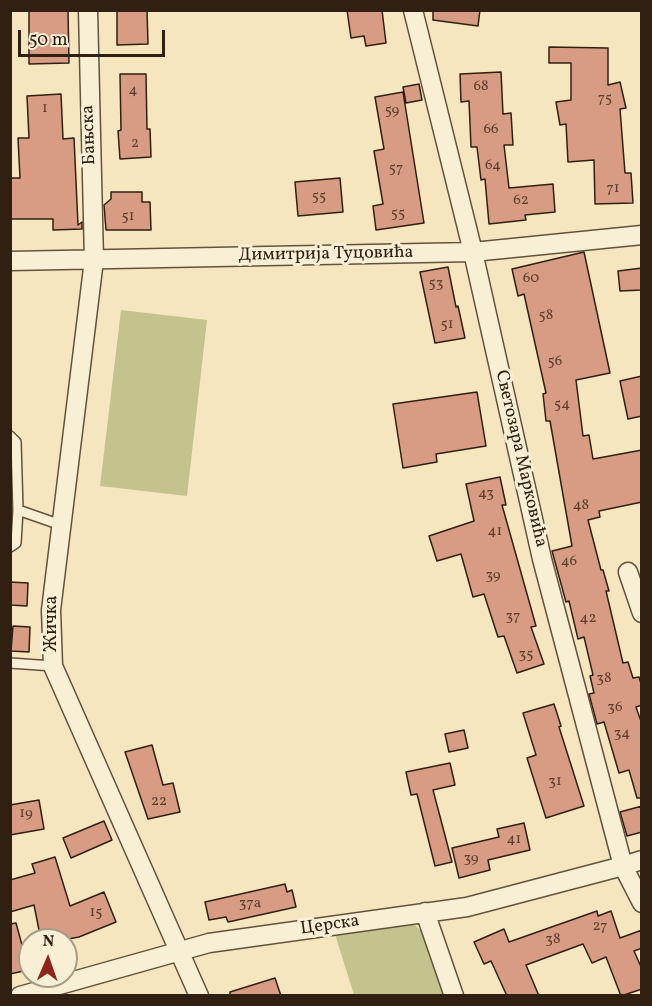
<!DOCTYPE html>
<html>
<head>
<meta charset="utf-8">
<style>
  body { margin:0 }
  #map { position:relative; width:652px; height:1006px; overflow:hidden; background:#f6e6bf; font-family:Vollkorn,serif }
  canvas { display:block }
  .frame { position:absolute; inset:0; border:12px solid #302012; pointer-events:none }
  .north { position:absolute; left:18px; top:928px; width:60px; height:60px; box-sizing:border-box; background:#f9efd5; border:2px solid #a99c87; border-radius:50%; rotate:2deg; font-size:16px; font-weight:700; line-height:24px; text-align:center; color:#302012 }
  .north::after { content:''; display:block; margin:auto; width:21px; height:27px; background:#8f2418; clip-path:polygon(50% 0,100% 100%,50% 72%,0 100%) }
  .scale { position:absolute; left:18px; top:30px; width:147px; height:27px; box-sizing:border-box; border:3px solid #302012; border-top:0; padding-left:8px; font-size:18px; line-height:21px; white-space:nowrap; color:#302012; -webkit-text-stroke:4px #f9efd5; paint-order:stroke }
</style>
</head>
<body>
<div id="map">
<canvas width="652" height="1006"></canvas>
<div class="frame"></div>
<div class="north">N</div>
<div class="scale">50 m</div>
</div>
<script>
const c = document.querySelector('canvas').getContext('2d');
c.lineJoin = 'round';
function fillPath(path, color) {
  c.fillStyle = color;
  c.fill(path, 'evenodd');
}
function trace(path, color, width, dash) {
  c.strokeStyle = color;
  c.lineWidth = width;
  c.lineCap = dash ? 'butt' : 'round';
  c.setLineDash(dash || []);
  c.stroke(path);
}
function label(font, color, halo, rows, align = 'center') {
  c.font = font + ' Vollkorn,serif';
  c.lineWidth = 6;
  c.setLineDash([]);
  c.textBaseline = 'middle';
  c.strokeStyle = halo;
  c.fillStyle = color;
  for (const [text, x, y, turn = 0] of rows) {
    c.save();
    c.translate(x, y);
    c.rotate((+turn || 0) * Math.PI / 180);
    c.textAlign = isNaN(turn) ? turn : align;
    if (halo) c.strokeText(text, 0, 0);
    c.fillText(text, 0, 0);
    c.restore();
  }
}
const green = new Path2D(`
  M121 310 207 320 187 496 100 486Z
  M384 923 414 924 422 932 445 995H354L334 931Z`);
const building = new Path2D(`
  M29 10H68L69 63 29 64Z
  M147 10 148 44 117 45V11Z
  M347 10H382L386 43 366 46 364 36 351 38Z
  M433 10H480L478 26 433 20Z
  M549 47 608 48V85L620 82 626 108 620 109 625 173H631L633 203 595 204 594 160 568 162 566 124 560 125 556 102 571 100V63H549Z
  M501 72 503 114 511 113 513 145H504L509 188 553 184 555 212 525 215 526 220 489 224 485 179 481 180 477 147H471L469 101 461 102 460 74Z
  M120 74H146L147 129H150L151 157 120 159 118 131 121 130Z
  M419 84 422 100 406 103 403 87Z
  M403 92 424 223 376 230 373 206 383 204 374 151 384 149 375 97Z
  M61 94 63 139 74 138 78 225 82 222V229L53 230V219H10V178H20L18 138H29L27 96Z
  M340 178 343 212 298 216 295 182Z
  M111 192H142V202H150L151 230H106L104 205 111 199Z
  M584 252 610 373 576 380 583 436 589 435 593 459 642 450V502L599 511 600 517 588 520 601 570H603L609 591H606L623 663 628 662 633 678 639 677 642 687V705L636 707 642 724V798H637L629 770 619 773 604 722 597 724 589 694 594 693 590 676 593 675 584 637 578 639 569 601 566 602 552 551 572 546 550 421H546L543 394 546 393 524 294 518 296 512 269Z
  M448 267 456 307 458 306 465 338 435 343 420 272Z
  M642 268V290L620 291 618 271Z
  M642 376V416L628 419 620 381Z
  M477 392 486 446 436 454 437 462 403 468 393 404Z
  M500 477 506 505H502L536 626 531 627 544 664 517 673 504 636 498 637 484 594 473 597 461 554 437 561 429 536 474 521 466 484Z
  M10 582 28 583 27 606 10 605Z
  M13 626 30 627 29 652 11 651Z
  M554 704 561 726 559 727 584 806 546 818 527 758 536 755 523 713Z
  M464 730 468 748 449 752 445 734Z
  M152 745 163 785 173 783 180 812 148 819 125 752Z
  M450 763 455 785 433 790 452 862 435 866 417 794 411 795 406 772Z
  M39 800 44 829 10 835V805Z
  M642 806V832L627 836 620 812Z
  M104 821 112 840 71 858 63 838Z
  M524 823 530 850 488 860 490 870 459 878 452 848 499 837 497 829Z
  M55 857 70 906 104 892 116 922 79 937 63 940H41L34 905 10 912V880L35 873 32 864Z
  M285 884 287 892 292 890 296 907 228 922 226 917 209 920 205 902Z
  M597 911 598 916 611 911 620 938 642 930V948L634 951 642 969V989L621 996 606 957 592 963 583 944 526 965 539 996H507L491 961 484 964 474 942 504 929 509 942Z
  M16 923 22 945 30 943V959L25 960 28 970 10 974V924Z
  M275 978 281 996H230V992Z`);
const service = new Path2D(`
  M10 436 16 442 18 510 16 543 10 547
  M18 510 61 525
  M10 663 53 666`);
const minor = new Path2D(`
  M88 10 94 260 51 610 53 666 199 996
  M413 10 473 252 542 559 623 866 642 903
  M10 261 473 252 642 235
  M628 572 642 613
  M425 912 454 996
  M20 996 209 943 467 907 623 866 642 860`);
const numberNames = [
  ["68",481,87],
  ["4",133,91],
  ["75",605,99],
  ["1",45,109],
  ["59",392,111],
  ["66",491,130],
  ["2",135,144],
  ["64",493,166],
  ["57",396,169],
  ["71",613,189],
  ["55",319,197],
  ["62",521,201],
  ["55",398,214],
  ["51",128,217],
  ["60",531,279],
  ["53",436,284],
  ["58",546,316],
  ["51",447,325],
  ["56",555,362],
  ["54",562,405],
  ["43",486,494],
  ["48",581,506],
  ["41",495,532],
  ["46",569,562],
  ["39",493,576],
  ["37",513,617],
  ["42",588,619],
  ["35",526,655],
  ["38",604,679],
  ["36",615,708],
  ["34",622,734],
  ["31",555,782],
  ["22",159,802],
  ["19",26,814],
  ["41",514,840],
  ["39",471,859],
  ["37a",250,904],
  ["15",96,913],
  ["27",600,927],
  ["38",553,940]
];
const streetNames = [
  ["Бањска",90,135,-92],
  ["Димитрија Туцовића",326,255,-1],
  ["Светозара Марковића",520,459,77],
  ["Жичка",53,624,-90],
  ["Церска",330,926,-8]
];
fillPath(green, '#c4c38d');
fillPath(building, '#d89b84');
trace(building, '#302012', 1.5);
trace(service, '#62523d', 12);
trace(minor, '#62523d', 21);
trace(service, '#f9efd5', 9);
trace(minor, '#f9efd5', 18);
label('15px', '#5a3f2e', null, numberNames);
label('18px', '#302012', '#f9efd5', streetNames);
</script>
</body>
</html>
